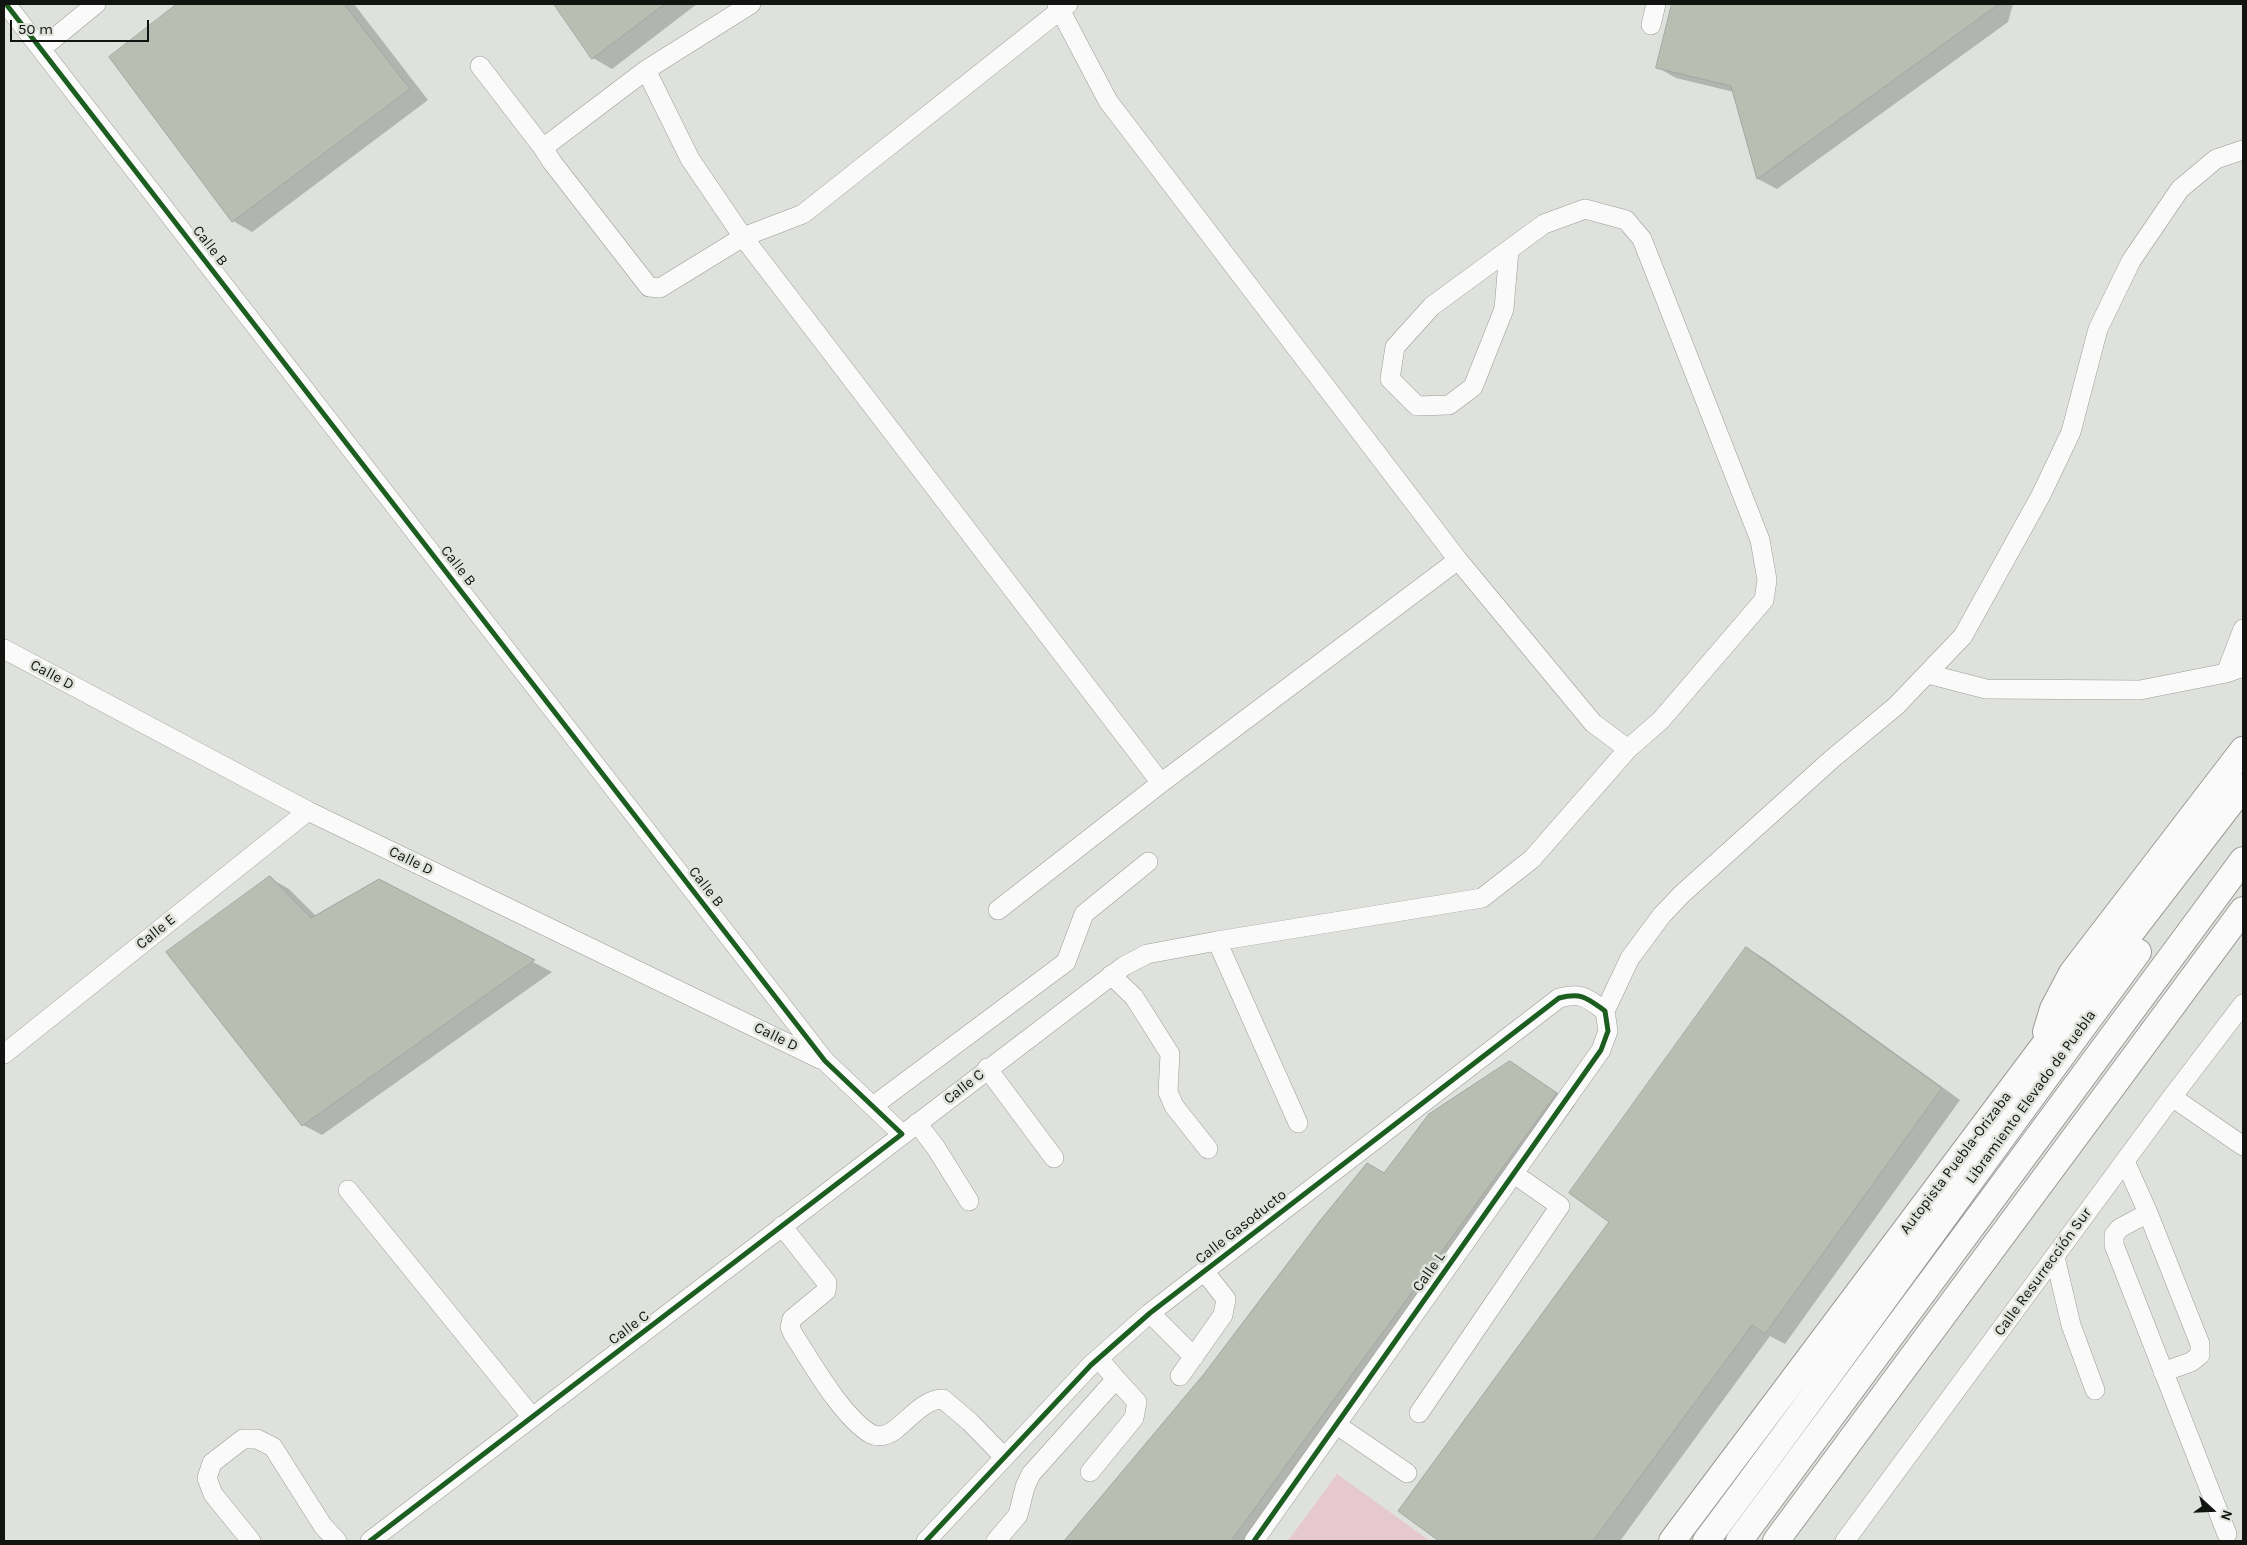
<!DOCTYPE html>
<html>
<head>
<meta charset="utf-8">
<style>
  body { margin:0 }
  #map { position:relative; width:2247px; height:1545px; overflow:hidden; background:#dfe1dc; font-family:Karla,sans-serif }
  canvas { display:block }
  .frame { position:absolute; inset:0; border:5px solid #121411; pointer-events:none }
  .north { position:absolute; left:2187px; top:1485px; width:50px; height:50px; -webkit-text-stroke:4px #dfe3da; paint-order:stroke; rotate:110deg; font-size:14px; font-weight:700; line-height:20px; text-align:center; color:#121411 }
  .north::after { content:''; display:block; margin:auto; width:18px; height:22px; background:#121411; clip-path:polygon(50% 0,100% 100%,50% 72%,0 100%) }
  .scale { position:absolute; left:10px; top:20px; width:139px; height:22px; box-sizing:border-box; border:2px solid #121411; border-top:0; padding-left:6px; font-size:15px; line-height:18px; white-space:nowrap; color:#121411; -webkit-text-stroke:4px #dfe3da; paint-order:stroke }
</style>
</head>
<body>
<div id="map">
<canvas width="2247" height="1545"></canvas>
<div class="frame"></div>
<div class="north">N</div>
<div class="scale">50 m</div>
</div>
<script>
const c = document.querySelector('canvas').getContext('2d');
c.lineJoin = 'round';
function fillPath(path, color) {
  c.fillStyle = color;
  c.fill(path, 'evenodd');
}
function trace(path, color, width, dash) {
  c.strokeStyle = color;
  c.lineWidth = width;
  c.lineCap = dash ? 'butt' : 'round';
  c.setLineDash(dash || []);
  c.stroke(path);
}
function label(font, color, halo, rows, align = 'center') {
  c.font = font + ' Karla,sans-serif';
  c.lineWidth = 5;
  c.setLineDash([]);
  c.textBaseline = 'middle';
  c.strokeStyle = halo;
  c.fillStyle = color;
  for (const [text, x, y, turn = 0] of rows) {
    c.save();
    c.translate(x, y);
    c.rotate((+turn || 0) * Math.PI / 180);
    c.textAlign = isNaN(turn) ? turn : align;
    if (halo) c.strokeText(text, 0, 0);
    c.fillText(text, 0, 0);
    c.restore();
  }
}
const green = new Path2D(`
  M1337 1474 1430 1541H1288Z`);
const shadow = new Path2D(`
  M179 4H354L428 100 252 232 233 221 111 57Z
  M555 4H697L612 69 593 58Z
  M1673 4H2013L2008 22 1777 189 1758 179 1734 92 1676 78 1657 67Z
  M270 878 289 889 317 917 379 881 552 972 322 1135 303 1125Z
  M1747 948 1765 959 1960 1100 1785 1344 1770 1336 1620 1541H1441L1400 1511 1611 1221Z
  M1510 1062 1575 1105 1258 1541H1066L1205 1375 1385 1175Z`);
const building = new Path2D(`
  M177 4H344L410 89 232 222 109 57Z
  M554 4H665L592 59Z
  M1672 4H1999L1757 179 1731 86 1656 68Z
  M270 876 311 918 379 879 535 960 302 1126 166 952Z
  M1746 947 1942 1088 1765 1334 1752 1325 1593 1541H1439L1398 1511 1609 1222 1569 1193Z
  M1510 1061 1557 1093 1231 1541H1064L1204 1374 1319 1222 1367 1163 1384 1173 1429 1114Z`);
const minor = new Path2D(`
  M6 4 825 1061 902 1134
  M751 4 646 70 690 159 743 237 803 214 1068 4
  M1057 4 1108 101 1458 560 1593 723 1628 749 1661 720 1764 600 1767 580 1760 540 1642 239 1626 220 1585 209 1544 224 1432 306 1395 347 1390 379 1417 406 1449 405 1473 387 1504 309 1509 250
  M1651 25 1656 4
  M41 49 96 4
  M480 66 543 148
  M646 70 543 148 552 162 649 287 660 288 743 237 1161 783
  M4 649 308 811 820 1059
  M2226 673 2243 629
  M1928 674 1986 689 2140 690 2226 673 2243 667
  M998 910 1161 783 1458 560
  M1217 941 1298 1123
  M1111 975 1134 997 1170 1054 1168 1092 1174 1106 1208 1149
  M1605 1011 1630 958 1662 915 1682 894 1832 759 1896 706 1963 636 2041 495 2071 432 2098 329 2131 261 2180 189 2216 159 2243 150
  M4 1054 308 811
  M987 1068 1054 1158
  M2172 1097 2243 1146
  M873 1106 1066 962 1084 914 1148 862
  M917 1123 936 1148 969 1201
  M2125 1161 2148 1213 2200 1344V1355L2191 1362 2163 1372
  M348 1190 532 1417
  M2148 1213 2120 1228 2114 1235V1245L2227 1534
  M782 1226 827 1283 826 1291 792 1319 790 1327 793 1334C812 1363 842 1417 871 1434 879 1438 889 1435 896 1429 910 1418 925 1399 943 1399L970 1422 1004 1457
  M2055 1257 2071 1325 2095 1390
  M1150 1313 1194 1357
  M1180 1376 1223 1315 1226 1299 1204 1271
  M1419 1413 1560 1206 1514 1174
  M1337 1425 1407 1473
  M1090 1472 1134 1418 1137 1402 1116 1379
  M251 1541 213 1494 207 1478 212 1463 243 1439H257L273 1447 323 1526 337 1541
  M370 1541 1124 966 1147 954 1217 941 1482 898 1532 859 1628 749
  M926 1541 1091 1365 1150 1313 1559 998C1582 992 1587 998 1605 1011
  M996 1541 1018 1515 1025 1487 1031 1474 1116 1379 1099 1359
  M1254 1541 1601 1050 1608 1031 1605 1011
  M1845 1541 2172 1097 2243 1004`);
const highway = new Path2D(`
  M2046 1032 2053 1009 2072 973 2243 750
  M1672 1541 2042 1048 2243 787
  M1706 1541C1852 1346 1993 1148 2138 952
  M1739 1541 2243 860
  M1776 1541 2243 910`);
const cycleway = new Path2D(`
  M6 4 825 1061 902 1134 370 1541
  M926 1541 1091 1365 1150 1313 1559 998C1582 992 1587 998 1605 1011L1608 1031 1601 1050 1254 1541`);
const streetNames = [
  ["Calle B",210,246,52],
  ["Calle B",458,566,52],
  ["Calle D",52,675,28],
  ["Calle D",411,861,26],
  ["Calle B",706,887,52],
  ["Calle E",156,932,-39],
  ["Calle D",776,1037,26],
  ["Calle C",964,1087,-38],
  ["Libramiento Elevado de Puebla",2031,1097,-54],
  ["Autopista Puebla-Orizaba",1956,1163,-53],
  ["Calle Gasoducto",1241,1227,-38],
  ["Calle L",1429,1272,-55],
  ["Calle Resurrección Sur",2043,1272,-54],
  ["Calle C",629,1328,-37]
];
fillPath(green, '#e6c9cf');
fillPath(shadow, '#0003');
fillPath(building, '#b9beb3');
trace(building, '#a4a5a2', 1);
trace(minor, '#9a9c98', 20);
trace(highway, '#9a9c98', 28);
trace(minor, '#fafafa', 19);
trace(highway, '#fafafa', 26);
trace(cycleway, '#1b5e20', 5);
label('15px', '#121411', '#dfe3da', streetNames);
</script>
</body>
</html>
